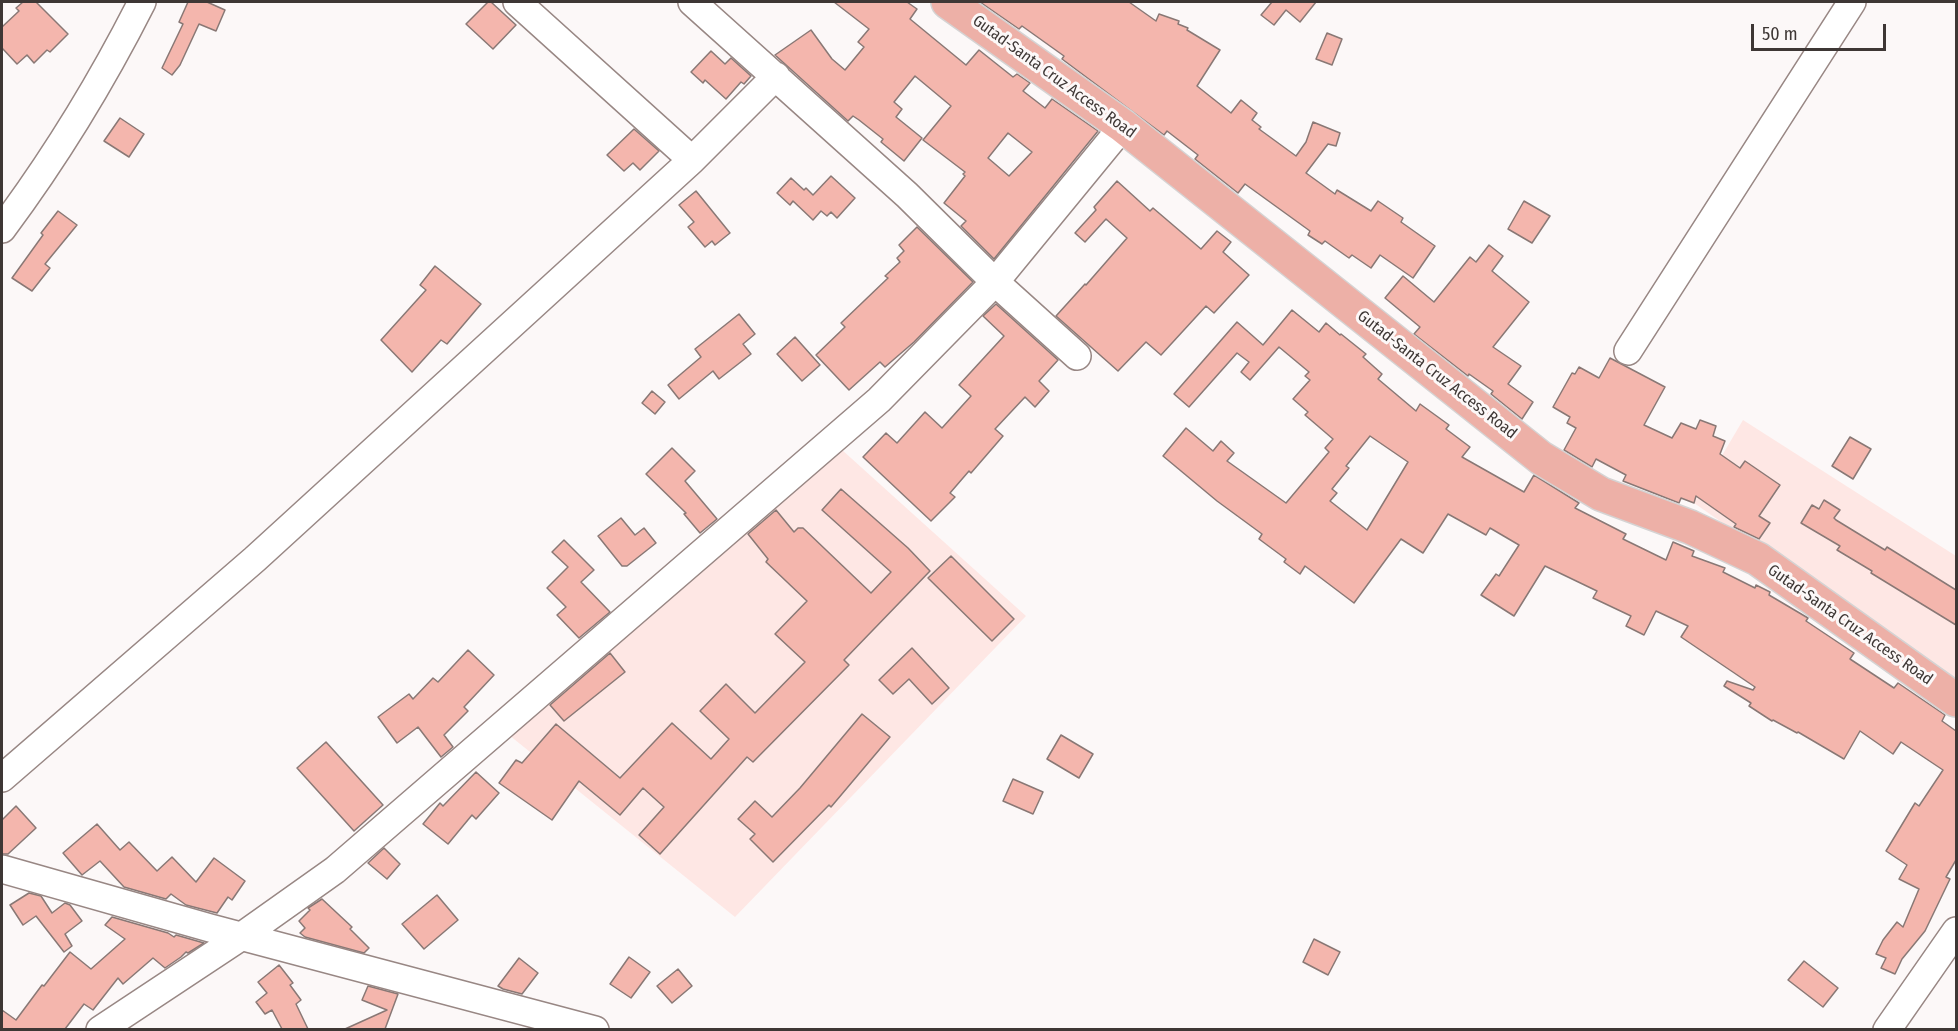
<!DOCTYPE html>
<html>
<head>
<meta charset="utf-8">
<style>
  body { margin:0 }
  #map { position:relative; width:1958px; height:1031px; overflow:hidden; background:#fcf8f8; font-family:"Fira Sans Condensed",sans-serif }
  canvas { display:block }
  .frame { position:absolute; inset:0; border:3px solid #3e3735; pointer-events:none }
  .scale { position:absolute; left:1751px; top:24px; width:135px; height:27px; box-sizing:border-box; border:3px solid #3e3735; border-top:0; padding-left:8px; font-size:18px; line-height:21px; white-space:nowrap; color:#3e3735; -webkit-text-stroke:4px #fcf8f8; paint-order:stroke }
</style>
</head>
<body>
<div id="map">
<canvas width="1958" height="1031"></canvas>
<div class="frame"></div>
<div class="scale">50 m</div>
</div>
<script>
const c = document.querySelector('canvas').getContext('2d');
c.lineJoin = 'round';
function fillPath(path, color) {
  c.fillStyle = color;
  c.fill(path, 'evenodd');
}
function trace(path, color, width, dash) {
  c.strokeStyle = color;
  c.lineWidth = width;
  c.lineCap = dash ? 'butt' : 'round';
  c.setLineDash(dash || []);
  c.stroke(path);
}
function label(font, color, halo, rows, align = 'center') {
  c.font = font + ' "Fira Sans Condensed",sans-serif';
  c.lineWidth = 6;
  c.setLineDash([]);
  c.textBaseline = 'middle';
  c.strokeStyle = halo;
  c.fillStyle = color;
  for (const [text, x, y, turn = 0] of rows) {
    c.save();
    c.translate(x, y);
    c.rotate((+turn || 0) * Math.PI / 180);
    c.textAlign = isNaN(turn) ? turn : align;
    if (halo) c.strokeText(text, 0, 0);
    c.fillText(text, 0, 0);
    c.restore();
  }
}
const built = new Path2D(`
  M1743 420 1956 556V685L1694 503Z
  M841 449 1026 616 735 917 504 731Z`);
const building = new Path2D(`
  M23 2H36L68 34 50 52 47 50 34 63 27 55 17 64 2 48V27L19 11 16 8Z
  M188 2H207L225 10 216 31 199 24 180 65 172 75 162 68 183 24 179 22Z
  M488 2H491L516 25 493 49 466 24Z
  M834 2H907L917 9 910 19 966 65 979 50 1013 77 1017 74 1030 83 1023 91 1045 108 1052 99 1098 131 994 259 961 226 966 221 944 203 965 176 963 174 965 172 923 140 951 106 915 76 894 102 902 109 896 117 922 138 904 161 881 142 883 139 859 120 853 116 848 121 775 55 811 30 832 59 845 70 864 47 858 42 869 29ZM1008 133 1032 152 1009 176 988 158Z
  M980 2H1129L1156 21 1159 14 1179 21 1178 24 1188 28 1187 30 1220 50 1197 86 1231 113 1241 100 1257 113 1252 120 1261 127 1259 129 1296 156 1306 142 1313 122 1340 133 1336 146 1328 144 1306 173 1335 194 1337 190 1371 211 1378 201 1403 218 1401 222 1435 246 1413 278 1380 255 1371 268 1352 255 1349 258 1325 241 1322 244 1308 235 1310 231 1245 184 1238 193 1195 159 1198 155 1167 131 1164 135 1062 59 1064 56 1022 26 1019 29Z
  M1272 2H1316L1300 22 1286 10 1274 25 1261 15Z
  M1327 33 1342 39 1332 65 1316 59Z
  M711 51 725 64 731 58 751 76 744 84 741 82 726 99 705 80 703 83 691 72Z
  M120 118 144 134 129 157 104 141Z
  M634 129 659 151 640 170 633 163 624 171 607 155Z
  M831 176 855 198 837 218 831 212 827 216 821 211 813 220 793 201 790 205 777 193 791 178 804 190 806 188 813 195Z
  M1117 181 1150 211 1153 208 1201 249 1217 231 1231 242 1223 252 1249 275 1214 313 1206 306 1161 355 1146 342 1118 371 1056 316 1085 284 1086 285 1127 238 1106 219 1085 242 1075 233 1096 210 1094 207Z
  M696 191 730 233 715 245 712 241 705 247 688 227 694 222 679 205Z
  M1524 201 1550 216 1532 243 1508 229Z
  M58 211 77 225 45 264 50 268 32 291 12 278 43 235 41 233Z
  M917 227 973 282 914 342 885 367 880 362 849 390 816 355 845 327 841 323 888 278 885 276 900 262 897 258 904 251 899 245Z
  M1489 245 1503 256 1492 271 1529 302 1493 347 1521 366 1508 384 1533 402 1522 419 1491 394 1493 391 1469 374 1468 376 1414 334 1420 327 1385 298 1403 276 1434 302 1470 257 1476 262Z
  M435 266 481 304 447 344 441 340 412 372 381 340 426 290 420 285Z
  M996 304 1058 360 1039 381 1049 391 1035 407 1025 397 995 429 1003 436 971 473 969 471 950 493 955 497 931 521 863 457 886 433 897 443 925 412 942 428 971 396 959 385 1004 336 983 316Z
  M1292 310 1319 332 1326 323 1340 335 1341 334 1366 354 1363 357 1382 374 1378 379 1416 411 1420 404 1449 425 1446 429 1470 447 1462 457 1524 492 1534 475 1579 503 1575 508 1626 534 1623 539 1666 560 1673 542 1694 551 1692 556 1725 568 1723 572 1755 588 1756 585 1770 592 1769 595 1808 618 1806 621 1854 653 1850 659 1894 688 1898 683 1945 715 1942 721 1956 731V860L1946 877 1950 879 1925 931 1902 959 1895 974 1881 968 1886 958 1876 954 1883 940 1897 922 1903 927 1919 889 1899 879 1907 865 1886 851 1915 803 1919 806 1943 770 1901 742 1893 754 1860 731 1844 759 1798 732 1797 733 1773 720 1772 721 1749 706 1751 703 1724 686 1727 681 1753 690 1755 687 1681 637 1688 626 1656 611 1644 635 1626 626 1631 616 1593 598 1597 591 1545 566 1514 616 1481 595 1496 574 1499 576 1519 545 1490 528 1486 535 1448 514 1423 553 1401 539 1354 603 1305 566 1300 574 1284 562 1286 559 1259 539 1262 534 1217 501 1163 456 1186 428 1213 451 1221 441 1234 453 1227 461 1286 503 1329 452 1325 448 1333 439 1305 415 1308 412 1293 399 1310 380 1305 376 1309 372 1279 347 1250 380 1241 372 1249 362 1237 353 1189 407 1174 394 1237 322 1263 345ZM1370 436 1408 462 1367 530 1330 501 1337 493 1332 489 1349 468 1346 466Z
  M739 314 755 334 743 344 751 354 719 379 713 371 679 399 668 385 701 357 695 349Z
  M795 337 820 365 802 381 777 354Z
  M1610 358 1665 387 1644 425 1672 438 1681 423 1696 429 1700 420 1716 426 1713 436 1725 441 1720 454 1740 468 1745 461 1780 485 1759 516 1770 523 1759 539 1734 527 1736 524 1696 496 1694 503 1681 498 1679 503 1623 481 1626 475 1596 459 1592 467 1564 450 1576 428 1567 423 1570 417 1553 407 1572 373 1575 374 1579 367 1599 378Z
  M652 391 665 402 655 414 642 403Z
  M1850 437 1871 449 1853 479 1832 466Z
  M672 448 695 471 685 481 717 519 700 533 684 514 686 513 646 474Z
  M841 489 908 548 930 571 844 660 849 665 753 762 747 757 660 854 639 835 664 807 643 788 620 815 579 781 552 820 499 783 516 760 522 763 556 724 620 778 672 723 711 759 729 739 700 711 726 684 755 713 805 662 775 634 807 601 766 562 768 559 748 534 776 510 794 532 798 528H803L871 593 891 572 822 510Z
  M1824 500 1840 510 1834 518 1836 520 1885 550 1887 547 1956 590V625L1871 573 1872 571 1837 550 1840 546 1801 523 1812 505 1819 509Z
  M621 518 635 535 644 528 656 543 627 566H622L598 536Z
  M564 540 594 570 581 582 610 612 579 638 557 615 566 607 547 588 568 567 552 552Z
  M951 556 1014 619 992 641 928 578Z
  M912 648 949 688 932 704 909 679 893 694 879 680Z
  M468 650 494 675 464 707 468 711 444 735 453 747 441 757 418 727 397 743 378 717 409 694 413 699 433 678 438 682Z
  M610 653 625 672 564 721 550 705Z
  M862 714 890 737 831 807 829 805 773 862 750 839 755 834 738 819 755 801 772 817 800 788Z
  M1061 735 1093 754 1079 778 1047 759Z
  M326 742 383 805 354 831 297 768Z
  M476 772 499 793 476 819 472 815 448 844 423 824 440 803 443 806Z
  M1013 779 1043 792 1033 814 1003 801Z
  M16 806 36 828 8 854H2V820Z
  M97 824 120 850 129 842 157 871 172 857 196 882 214 858 245 881 232 900 228 897 217 913 186 905 171 894 166 899 124 887 100 861 82 875 63 853Z
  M384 848 400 864 387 879 368 863Z
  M29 893 41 896 52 913 65 903 70 905 82 921 65 934 72 946 64 952 36 916 23 925 10 905Z
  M437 895 458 920 424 949 402 924Z
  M322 899 352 927 350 929 369 948 364 953 305 937 300 933 305 928 299 921 310 910 308 908Z
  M112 917 168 933 174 937 176 935 204 943 188 953 186 952 181 957 165 968 153 958 123 984 118 978 93 1010 84 1004 65 1029H2V1010L16 1020 42 985 44 986 70 952 91 969 125 939 105 925Z
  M1314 939 1340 952 1328 975 1303 962Z
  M629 957 650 972 631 998 610 984Z
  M519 958 538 973 522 994 503 989 498 986Z
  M1804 961 1838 988 1823 1007 1788 980Z
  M279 965 293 983 290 985 301 1000 296 1004 308 1029H282L272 1010 265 1014 256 1002 267 993 258 982Z
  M678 969 692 986 672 1003 657 986Z
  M368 986 398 994 385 1029H345L387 1010 362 1000Z`);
const minor = new Path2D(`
  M517 2 692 160
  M692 2 907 195 995 282 1077 356
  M2 229C55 158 102 81 142 2
  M1628 351 1852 2
  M2 778 255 559 692 160 776 76
  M2 869 210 928 595 1030
  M100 1030 242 936 335 870 879 400 995 282 1123 126
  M1887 1030 1956 931`);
const major = new Path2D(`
  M948 2 1123 126 1541 458 1601 494 1690 527 1758 559 1956 700`);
const streetNames = [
  ["Gutad-Santa Cruz Access Road",1054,77,36],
  ["Gutad-Santa Cruz Access Road",1437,375,38],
  ["Gutad-Santa Cruz Access Road",1850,625,35]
];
fillPath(built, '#fee7e4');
fillPath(building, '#f4b6ad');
trace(building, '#897875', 1.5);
trace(minor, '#988784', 30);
trace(major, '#d5d3d3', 36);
trace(minor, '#fff', 27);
trace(major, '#edb0a7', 33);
label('16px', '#3e3735', '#fcf8f8', streetNames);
</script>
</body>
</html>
